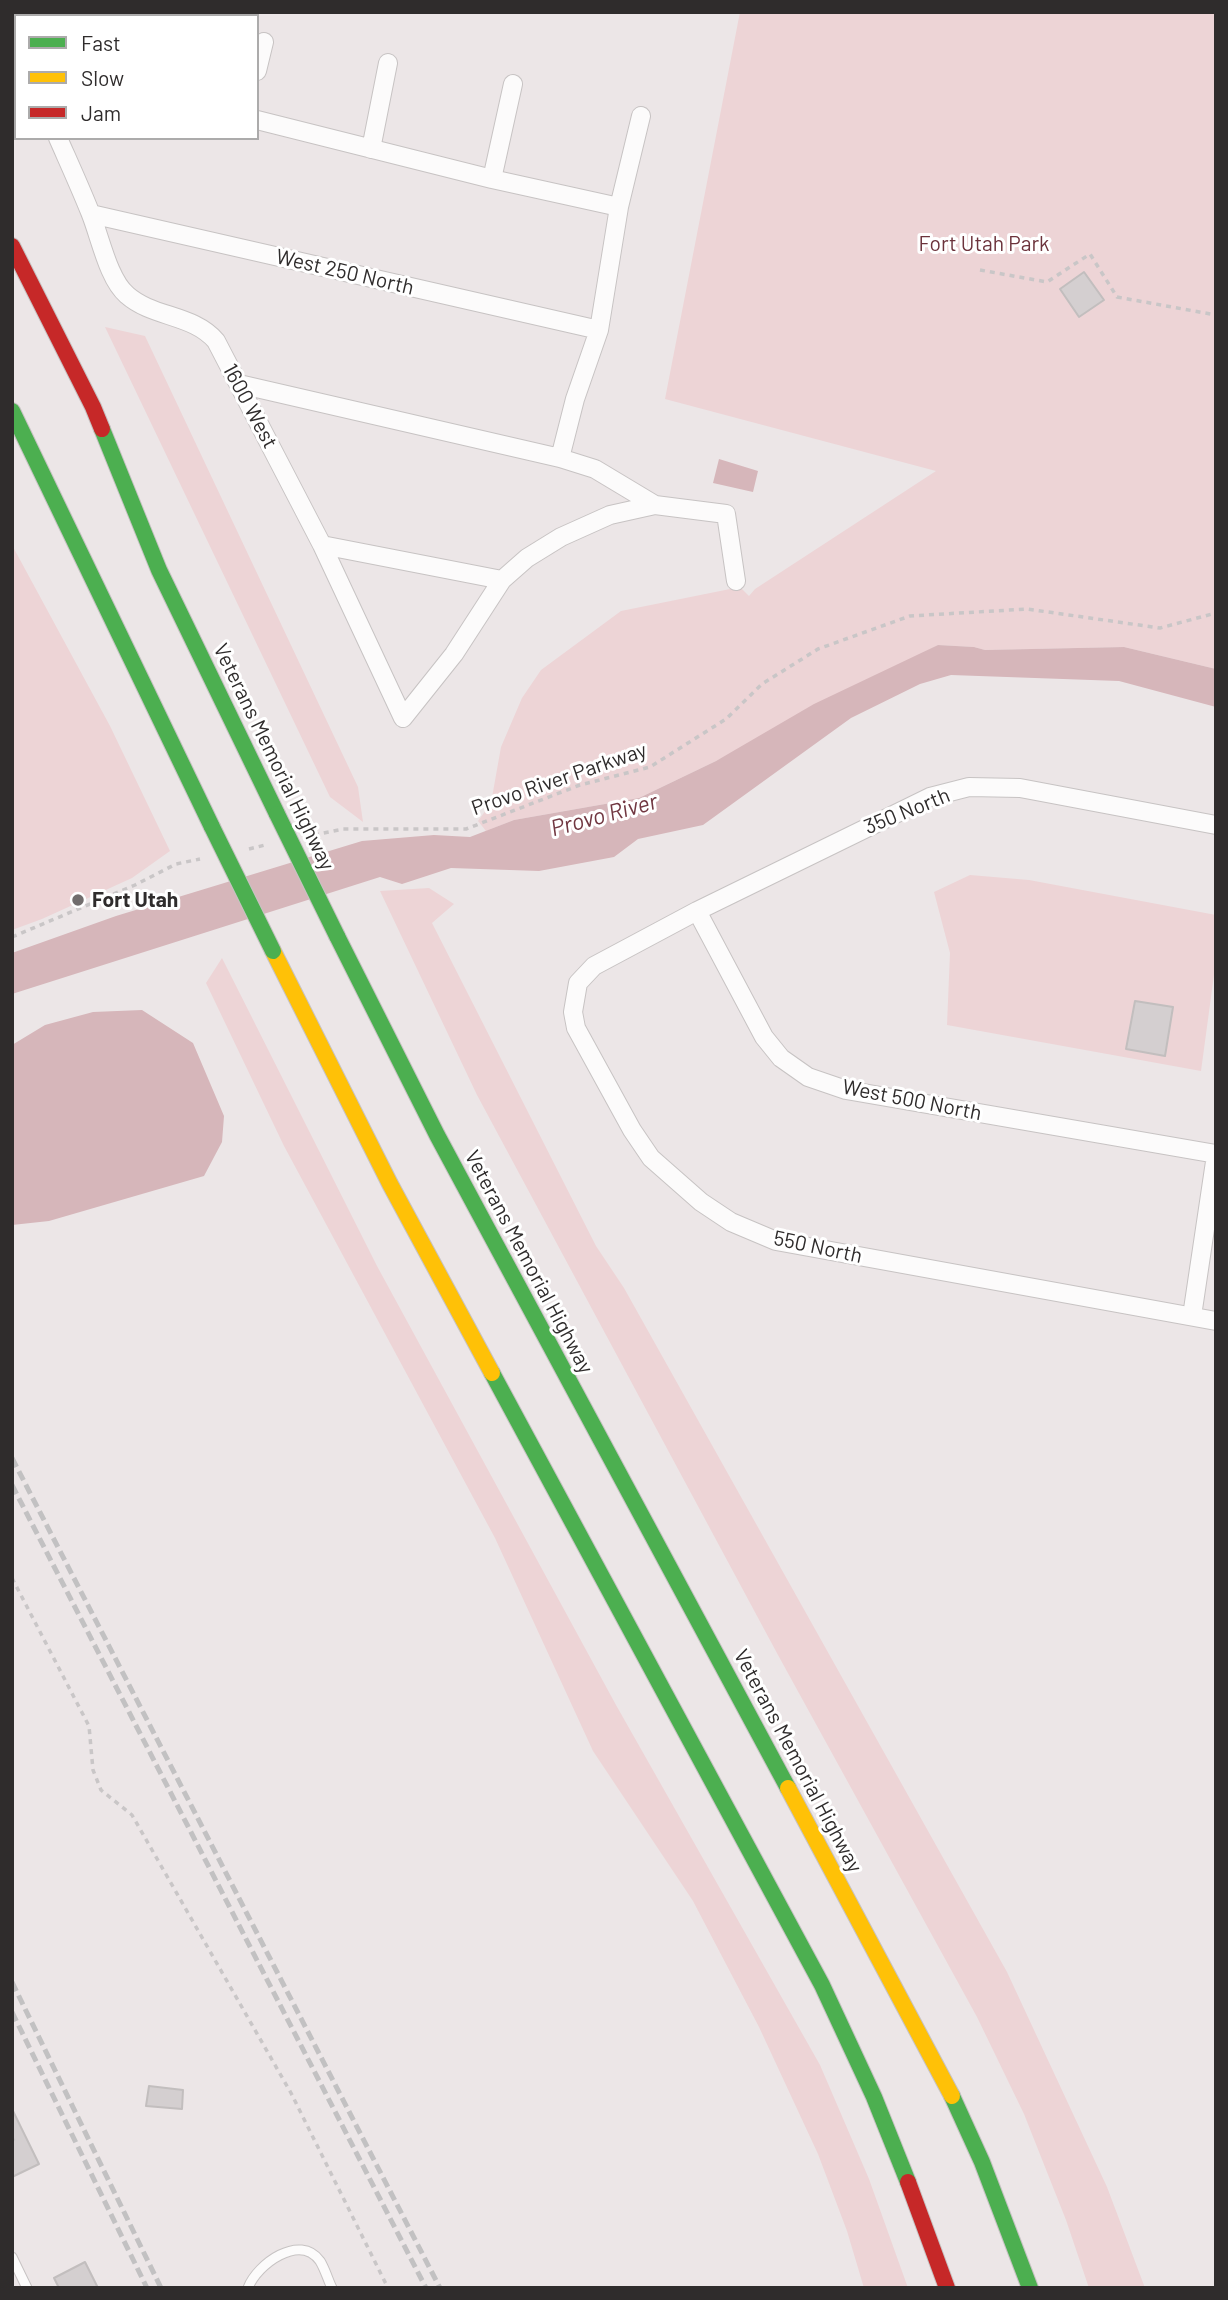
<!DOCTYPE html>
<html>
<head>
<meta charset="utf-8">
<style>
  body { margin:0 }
  #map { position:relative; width:1228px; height:2300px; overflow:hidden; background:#ece6e7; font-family:Barlow,sans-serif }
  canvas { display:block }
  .frame { position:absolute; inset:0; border:14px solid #2f2c2c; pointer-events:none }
  .legend { position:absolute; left:14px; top:14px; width:245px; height:126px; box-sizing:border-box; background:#fff; border:2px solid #acabab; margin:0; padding:9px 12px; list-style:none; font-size:21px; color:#2f2c2c }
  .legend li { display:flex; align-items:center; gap:14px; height:35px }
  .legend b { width:35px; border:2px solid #acabab }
</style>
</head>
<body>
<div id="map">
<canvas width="1228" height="2300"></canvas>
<div class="frame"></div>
<ul class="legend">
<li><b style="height:9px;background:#4caf50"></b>Fast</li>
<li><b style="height:9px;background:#ffc107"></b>Slow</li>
<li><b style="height:9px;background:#c62828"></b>Jam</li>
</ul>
</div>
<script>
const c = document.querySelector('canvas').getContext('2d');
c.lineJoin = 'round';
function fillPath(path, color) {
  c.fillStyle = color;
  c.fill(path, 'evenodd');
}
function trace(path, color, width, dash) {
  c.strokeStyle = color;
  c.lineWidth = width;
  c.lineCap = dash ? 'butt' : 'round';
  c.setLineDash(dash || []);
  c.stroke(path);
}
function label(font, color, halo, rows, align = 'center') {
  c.font = font + ' Barlow,sans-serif';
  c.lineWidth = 6;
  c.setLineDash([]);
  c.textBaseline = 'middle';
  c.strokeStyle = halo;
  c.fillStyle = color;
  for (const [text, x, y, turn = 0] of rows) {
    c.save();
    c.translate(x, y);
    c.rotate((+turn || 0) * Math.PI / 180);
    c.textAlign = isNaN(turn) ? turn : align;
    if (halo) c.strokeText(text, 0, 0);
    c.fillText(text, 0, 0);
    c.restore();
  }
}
const green = new Path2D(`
  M740 12H1216V669L1124 647 985 650 974 647 938 645 716 761 639 798 514 820 486 831 478 821 491 803 501 747 522 698 541 670 621 611 740 587 749 596 755 589 936 471 665 399Z
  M105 327 145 336 358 787 363 822 330 797Z
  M12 545 110 726 170 851 132 878 42 919 12 930Z
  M970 875 1029 880 1216 915V960L1201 1071 947 1025 950 953 934 892Z
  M429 888 454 904 432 923 596 1246 624 1288 1007 1972 1107 2187 1145 2288H1089L1066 2220 1024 2114 977 2017 778 1655 477 1095 380 891Z
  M222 958 377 1266 616 1705 820 2065 869 2179 908 2288H864L847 2231 818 2154 759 2027 693 1901 593 1751 495 1538 284 1146 206 983Z`);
const water = new Path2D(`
  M719 459 758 471 753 492 713 483Z
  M938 645 974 647 985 650 1124 647 1216 669V707L1119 681 951 675 920 684 851 718 703 825 638 839 614 857 539 871 451 868 402 884 380 877 12 994V953L116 916 362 841 434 835 470 837 514 820 639 798 716 761 814 704Z
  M142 1010 193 1043 224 1116 222 1142 204 1176 49 1221 12 1225V1045L45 1025 93 1012Z`);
const building = new Path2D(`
  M1084 272 1104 300 1079 317 1060 289Z
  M1135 1001 1173 1007 1165 1056 1126 1049Z
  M149 2086 183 2090 182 2109 146 2106Z
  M12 2109 39 2164 12 2177Z
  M85 2262 98 2288H59L54 2278Z`);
const path = new Path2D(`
  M980 270 1047 282 1090 254 1117 297 1216 315
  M314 835 343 829H466L580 785 650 767 726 719 762 684 818 649 910 616 1027 609 1160 628 1216 613
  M249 849 265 845
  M12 937 135 885 176 864 200 859
  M12 1578 89 1726 93 1770 101 1790 132 1815 291 2093 388 2288
  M12 2130 13 2129
  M12 2138 14 2141`);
const lane = new Path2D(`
  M12 2257 27 2288
  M248 2288C257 2264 300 2233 320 2261 325 2269 328 2280 332 2288`);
const street = new Path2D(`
  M12 33 16 41
  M257 71 264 42
  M257 120 492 179 619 207
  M58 138C69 163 80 187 90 212 100 236 108 279 127 295 153 318 193 314 216 341L322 545 403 718 454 654 502 580 527 558 561 537 610 515 655 505
  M371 149 388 63
  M492 179 513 84
  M91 214 599 330
  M239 384 560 458 595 469 655 505 726 514 736 581
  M560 458 575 399 599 330 619 207 641 116
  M322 545 502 580
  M1216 825 1020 788 969 787 930 797 697 911 594 966 578 983 573 1012 576 1028 632 1130 651 1158 701 1202 731 1222 776 1241 1216 1321
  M697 911 764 1037 781 1058 808 1077 846 1090 1216 1154
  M1192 1316 1216 1155`);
const fast = new Path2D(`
  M12 411 212 827
  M102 429 159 570 277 814
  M337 936 437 1135 788 1788
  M492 1373 822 1985 874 2097 908 2182
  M952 2096 982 2162 1030 2288`);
const slow = new Path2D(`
  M273 951 390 1184 492 1373
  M788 1788 952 2096`);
const jam = new Path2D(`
  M12 246 93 407 102 429
  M908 2182 947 2288`);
const rail = new Path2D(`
  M12 1458 440 2288
  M12 1485 426 2288
  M12 1982 161 2288
  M12 2012 147 2288`);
const fastBridge = new Path2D(`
  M277 814 337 936
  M212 827 273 951`);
const markers = [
  [78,900,7,"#716d6d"]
];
const parkNames = [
  ["Fort Utah Park",984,244]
];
const streetNames = [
  ["West 250 North",345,272,13],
  ["1600 West",250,406,62],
  ["Veterans Memorial Highway",274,757,64],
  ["Provo River Parkway",559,779,-19],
  ["350 North",907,811,-22],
  ["West 500 North",912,1100,11],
  ["550 North",818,1247,12],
  ["Veterans Memorial Highway",529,1262,62],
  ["Veterans Memorial Highway",798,1761,62]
];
const poiNames = [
  ["Fort Utah",92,900]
];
const waterNames = [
  ["Provo River",604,815,-15]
];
fillPath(green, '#edd4d6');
fillPath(water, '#d6b6ba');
fillPath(building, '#d4cfd0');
trace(building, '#c2bebe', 2);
trace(lane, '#c7c3c3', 11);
trace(street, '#c7c3c3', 20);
trace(fast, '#c7c3c3', 18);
trace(slow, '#c7c3c3', 18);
trace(jam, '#c7c3c3', 18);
trace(path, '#c9c6c7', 3.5, [5, 5]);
trace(lane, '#fcfbfb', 9);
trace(street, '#fcfbfb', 18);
trace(fast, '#4caf50', 16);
trace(slow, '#ffc107', 16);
trace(jam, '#c62828', 16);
trace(rail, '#c2c1c2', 5, [10, 5]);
trace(fastBridge, '#c7c3c3', 18, []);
trace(fastBridge, '#4caf50', 16);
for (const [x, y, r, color] of markers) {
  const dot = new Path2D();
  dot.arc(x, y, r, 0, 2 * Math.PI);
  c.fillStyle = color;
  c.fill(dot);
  trace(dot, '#fff', 2.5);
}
label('21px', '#6c333c', '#fff', parkNames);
label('21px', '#2f2c2c', '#fff', streetNames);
label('bold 21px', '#2f2c2c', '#fff', poiNames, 'left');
label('italic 23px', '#713741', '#fff', waterNames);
</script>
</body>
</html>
